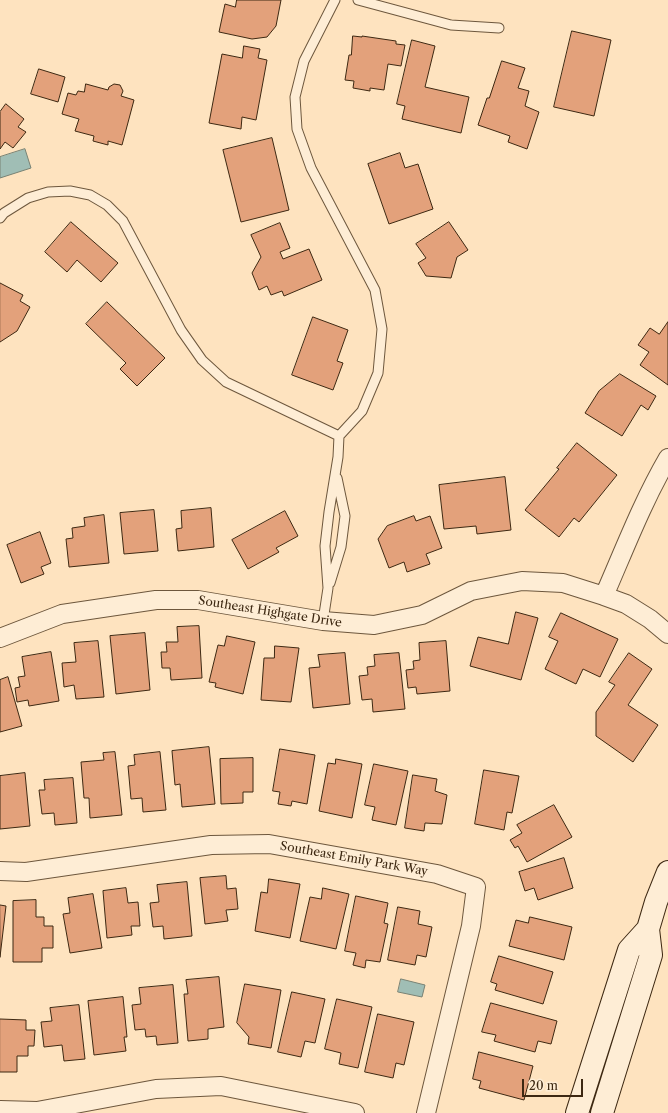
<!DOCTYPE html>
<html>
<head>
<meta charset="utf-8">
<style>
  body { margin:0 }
  #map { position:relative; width:668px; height:1113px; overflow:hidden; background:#fee3bf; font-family:"Libre Caslon Text",serif }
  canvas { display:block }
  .scale { position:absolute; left:522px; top:1079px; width:61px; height:18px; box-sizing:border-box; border:2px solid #3d2812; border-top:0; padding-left:5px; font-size:12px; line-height:14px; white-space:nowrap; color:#3d2812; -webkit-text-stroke:3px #feedd5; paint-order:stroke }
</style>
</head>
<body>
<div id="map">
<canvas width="668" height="1113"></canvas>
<div class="scale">20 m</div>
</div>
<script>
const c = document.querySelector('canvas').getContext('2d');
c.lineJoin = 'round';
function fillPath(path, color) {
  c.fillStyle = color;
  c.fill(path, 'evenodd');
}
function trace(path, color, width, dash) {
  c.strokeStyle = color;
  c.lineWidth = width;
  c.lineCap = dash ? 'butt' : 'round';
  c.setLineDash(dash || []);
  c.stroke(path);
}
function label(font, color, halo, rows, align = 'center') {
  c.font = font + ' "Libre Caslon Text",serif';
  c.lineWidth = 3;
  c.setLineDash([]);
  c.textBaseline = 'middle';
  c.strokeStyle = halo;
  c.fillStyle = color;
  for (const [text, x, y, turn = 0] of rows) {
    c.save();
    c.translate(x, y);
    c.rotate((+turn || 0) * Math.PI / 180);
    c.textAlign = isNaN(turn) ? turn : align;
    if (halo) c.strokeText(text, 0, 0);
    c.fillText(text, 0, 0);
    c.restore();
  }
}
const water = new Path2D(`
  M25 149 31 168 0 178V157Z
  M401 979 425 985 422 997 398 992Z`);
const building = new Path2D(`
  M237 0H281L276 26 267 37 252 39 219 32 225 4 235 7Z
  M572 31 611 40 594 116 554 107Z
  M353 36 362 37V36L396 41V44L405 45 401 66 388 64 384 90 370 88V91L353 88 354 81 345 80 349 55H351Z
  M412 40 435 46 425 87 469 97 461 133 402 119 405 106 397 104Z
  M244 46 260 49 258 58 267 60 256 120 242 117 241 129 209 123 222 54 242 58Z
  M502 61 525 68 518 88 529 91 525 106 539 112 527 149 508 142 510 136 478 125 487 98H489Z
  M39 69 65 77 58 102 31 94Z
  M86 84 108 90 109 87 114 84 120 85 123 91 121 96 134 100 122 145 108 141V145L93 141 94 136 75 131 79 119 62 114 68 93 76 95 78 91 84 92Z
  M6 104 24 119 18 127 26 132 13 148 5 142 0 149V112Z
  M272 138 289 210 241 222 223 150Z
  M400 153 405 168 418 164 433 209 389 224 368 164Z
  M71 222 118 263 101 282 77 260 67 272 45 252Z
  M449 222 468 250 457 257 451 278 426 276 418 263 426 258 416 244Z
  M280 223 290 248 280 252 283 259 309 249 322 280 284 296 282 291 271 295 267 286 259 290 252 273 261 257 251 235Z
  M0 283 23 295 20 301 30 307 17 331 0 342Z
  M107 302 165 358 137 386 120 369 126 363 86 324Z
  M313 317 348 330 337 361 343 363 333 390 292 375Z
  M668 322V385L640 365 649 352 638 345 650 328 659 334Z
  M620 374 656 396 648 410 641 405 622 436 585 413 599 391Z
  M577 443 617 475 579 522 574 518 559 537 525 510 559 469 557 468Z
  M505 477 511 530 477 534 476 526 444 529 439 485Z
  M211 508 214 547 178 551 176 529 182 528 181 511Z
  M154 510 158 551 124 554 120 513Z
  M285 511 298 536 276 548 279 552 248 569 232 540Z
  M104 515 109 563 69 567 66 539 73 538 72 528 85 526 84 518Z
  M414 516 416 521 430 516 442 548 426 554 430 564 407 572 404 562 389 568 378 539 387 526Z
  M40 532 51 563 41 567 44 574 21 583 7 545Z
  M516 612 538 618 521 680 470 666 478 637 508 644Z
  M561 613 618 639 600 677 583 669 576 684 545 669 558 641 549 637Z
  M199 626 202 678 171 680 170 668H162L161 652H167L166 642H178L177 627Z
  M145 633 150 690 116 694 110 636Z
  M227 636 255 642 243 694 215 687 216 683 209 682 218 645 224 646Z
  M98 641 104 697 76 699 74 685 64 687 62 663 76 662 74 643Z
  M446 641 450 691 417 694 416 687 408 688 406 670 414 669 413 661 420 660 419 643Z
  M275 646 299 648 291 702 261 700 264 658H274Z
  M51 652 59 701 29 706 28 700 17 702 15 688 20 687 18 677 25 676 22 657Z
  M345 653 350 704 313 708 309 668 320 667 318 655Z
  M399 653 405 709 373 712 372 699 362 700 359 676 368 675 367 667 375 666 374 655Z
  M629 653 652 669 628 705 658 725 633 762 596 736V712L615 685 609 682Z
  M8 677 22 726 0 732V680Z
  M209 747 215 804 182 807 180 784 175 785 172 751Z
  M280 749 315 755 307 804 292 801 291 806 278 804 280 792 273 791Z
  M115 752 122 815 90 818 89 798H84L81 762 104 760 103 753Z
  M160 752 166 810 143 812 142 798 131 799 128 766 135 765 134 755Z
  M253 758V792H243V803L221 804 220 759Z
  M336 759 362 764 352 818 319 811 328 763 335 764Z
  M374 764 408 771 396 825 372 820 375 807 365 805Z
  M484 770 519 776 512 813 507 812 504 830 475 824Z
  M25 773 30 826 0 829V776Z
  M413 775 437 779 435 791 447 795 442 824 425 823 424 831 405 828Z
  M73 778 77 823 55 825 54 813 42 814 39 790H45L44 780Z
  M554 805 572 837 527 862 518 846 515 848 510 840 522 833 517 825Z
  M564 858 573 888 538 900 534 888 525 891 519 872Z
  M226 876 227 889 236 888 238 909 226 910 228 921 205 924 200 878Z
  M269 879 300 884 290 938 255 931 261 892 267 893Z
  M187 882 192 936 164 939 163 926 153 927 150 903 159 902 157 885Z
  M126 888 128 903 138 902 140 926H131L132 935 107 938 103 891Z
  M323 888 349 894 336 949 300 941 310 897 321 899Z
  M93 894 102 948 70 953 63 914 70 913 68 898Z
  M356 896 388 903 384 923 388 924 380 962 366 960 365 968 353 965 356 953 345 951Z
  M36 900V917H44V926H53V948H42V962H13V901Z
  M0 905 6 906 0 957Z
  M398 907 420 911 418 924 432 927 426 957 417 955 415 965 388 960Z
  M530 917 572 927 564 960 509 946 516 920 528 923Z
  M499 956 553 972 543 1004 495 990 497 984 491 982Z
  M219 977 224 1027 208 1029V1039L188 1041 184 994H188L186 980Z
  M245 984 281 990 271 1048 248 1044 249 1037 237 1023Z
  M173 985 178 1043 157 1045 156 1036 146 1037 145 1029 135 1030 132 1005 141 1004 139 988Z
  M292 992 325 999 315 1043 305 1041 301 1057 278 1052Z
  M123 997 127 1037H124L126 1051 94 1055 88 1001Z
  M337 999 372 1007 358 1068 339 1064 341 1053 325 1049Z
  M491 1003 557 1021 551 1044 538 1041 535 1052 494 1041 496 1035 482 1032Z
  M79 1005 85 1059 64 1061 62 1045 44 1047 41 1022 52 1021 50 1008Z
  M378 1014 414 1022 404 1065 396 1063 393 1078 365 1072Z
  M0 1019 26 1020V1030H35L34 1046H28V1056H17V1072H0Z
  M479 1052 533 1066 524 1100 479 1088 481 1081 473 1079Z`);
const lane = new Path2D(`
  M358 0 451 25 499 28
  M0 218 4 213 28 198 48 192 70 191 90 195 107 205 123 221 181 330 202 360 226 382 339 436
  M330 583 341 547 345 516 337 478
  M323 621 328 588 325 546 329 512 338 457 339 436 362 411 378 373 382 329 375 290 311 168 297 129 295 97 304 61 335 0`);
const street = new Path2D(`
  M604 596C625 548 642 503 668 458
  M0 638 62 614 156 600H198L323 621 374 625 422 615 471 591 522 581 563 583 604 596 626 604 650 619 668 634
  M0 871 26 872 211 845 269 844 437 874 476 887 471 926 426 1113
  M0 1110 37 1111 156 1089 221 1086 355 1113`);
const secondary = new Path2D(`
  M577 1113 629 950 648 929 656 902 668 872
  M602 1113 651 955 648 929`);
const streetNames = [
  ["Southeast Highgate Drive",270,612,9],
  ["Southeast Emily Park Way",354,859,10]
];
fillPath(water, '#a0beb5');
trace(water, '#788274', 1);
fillPath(building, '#e3a17b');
trace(building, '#3d2812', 1);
trace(lane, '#6d573d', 11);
trace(street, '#6d573d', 20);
trace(secondary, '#3d2812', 24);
trace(lane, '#feedd5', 9);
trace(street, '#feedd5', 18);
trace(secondary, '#feedd5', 22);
label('12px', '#3d2812', '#feedd5', streetNames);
</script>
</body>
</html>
